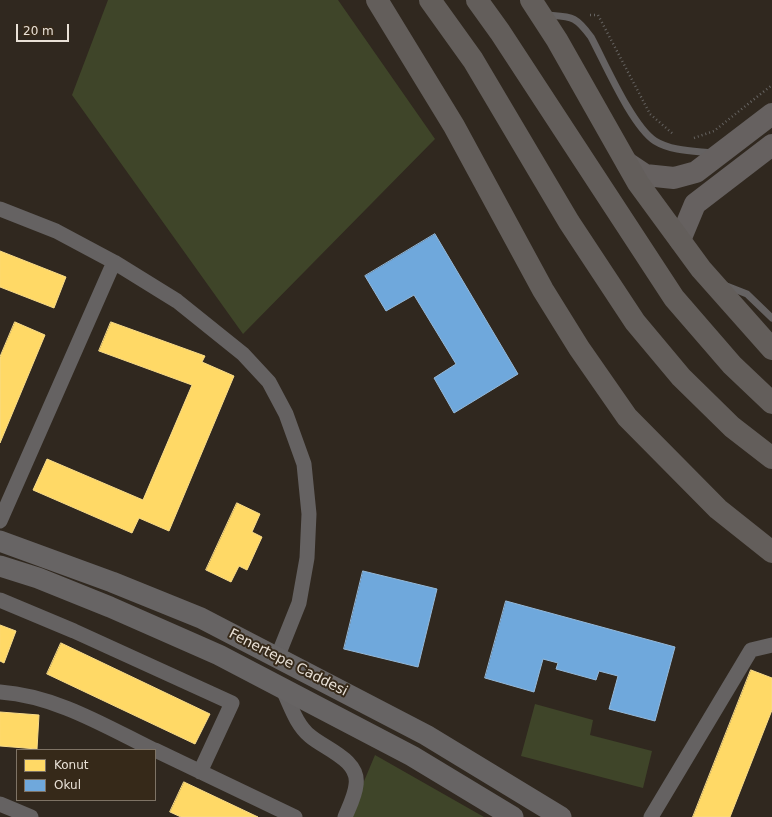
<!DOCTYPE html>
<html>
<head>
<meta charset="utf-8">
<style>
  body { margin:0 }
  #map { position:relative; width:772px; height:817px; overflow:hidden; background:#30281f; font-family:"DejaVu Sans",sans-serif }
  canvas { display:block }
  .legend { position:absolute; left:16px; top:749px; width:140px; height:52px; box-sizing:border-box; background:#362919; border:1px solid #7e7365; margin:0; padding:5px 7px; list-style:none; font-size:12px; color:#e9e1d7 }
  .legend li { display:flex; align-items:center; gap:8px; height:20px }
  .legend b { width:20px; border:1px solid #7e7365 }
  .scale { position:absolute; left:16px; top:24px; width:53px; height:18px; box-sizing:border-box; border:2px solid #e9e1d7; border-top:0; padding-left:5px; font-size:12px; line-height:14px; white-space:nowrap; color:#e9e1d7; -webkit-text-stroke:3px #362919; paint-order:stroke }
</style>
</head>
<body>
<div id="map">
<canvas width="772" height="817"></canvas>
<ul class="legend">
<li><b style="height:11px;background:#ffd966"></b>Konut</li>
<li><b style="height:11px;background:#6fa8dc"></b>Okul</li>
</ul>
<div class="scale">20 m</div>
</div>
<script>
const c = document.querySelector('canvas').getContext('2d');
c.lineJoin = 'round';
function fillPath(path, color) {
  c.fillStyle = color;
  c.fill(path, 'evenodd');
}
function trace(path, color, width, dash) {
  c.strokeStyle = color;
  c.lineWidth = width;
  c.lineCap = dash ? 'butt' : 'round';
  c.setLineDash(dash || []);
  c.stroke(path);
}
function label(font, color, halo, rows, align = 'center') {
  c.font = font + ' "DejaVu Sans",sans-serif';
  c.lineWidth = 4;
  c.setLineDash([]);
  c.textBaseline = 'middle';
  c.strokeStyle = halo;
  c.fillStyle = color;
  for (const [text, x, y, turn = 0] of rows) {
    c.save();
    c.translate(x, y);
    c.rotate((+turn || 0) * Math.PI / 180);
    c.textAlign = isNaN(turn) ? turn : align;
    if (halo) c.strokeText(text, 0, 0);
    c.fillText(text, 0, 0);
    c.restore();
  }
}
const green = new Path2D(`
  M108 0H338L435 139 243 334 72 95Z
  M535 704 593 720 590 735 652 751 643 788 521 756Z
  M375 755 484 817H349Z`);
const homes = new Path2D(`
  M0 251 66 277 54 308 0 287Z
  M15 322 45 335 0 443V357Z
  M111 322 205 356 202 362 234 376 169 531 139 518 132 533 33 490 47 459 143 500 192 385 99 351Z
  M237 503 260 514 252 532 262 537 247 570 239 566 231 582 206 570Z
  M0 625 16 631 4 663 0 661Z
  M61 643 210 714 195 744 47 674Z
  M751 670 772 678V710L730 817H693Z
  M0 712 39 715 37 749 0 746Z
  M184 782 258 817H181L170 812Z`);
const schools = new Path2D(`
  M435 234 518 374 454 413 434 378 456 364 414 295 386 311 365 276Z
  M363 571 437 589 418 667 344 649Z
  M506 601 675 647 655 721 609 709 618 676 599 671 596 680 556 669 558 663 543 659 534 692 485 678Z`);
const path = new Path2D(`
  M590 15H598L650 114 673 134
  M694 138 714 131 772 85`);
const lane = new Path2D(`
  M546 15C572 17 575 15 591 37 605 63 632 126 655 141 671 151 694 151 712 153
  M724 285 747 294 772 318`);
const street = new Path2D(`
  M0 209 56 231 114 262 177 301 243 354 269 382 286 414 304 464 309 514 307 558 299 603 277 658
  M0 521 114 262
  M0 600 74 631 232 703 200 772
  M282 688C290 704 296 725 310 736 325 749 360 760 356 785 355 796 349 807 345 817
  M0 692C56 696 105 726 154 750
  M155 750 295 817
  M0 804 31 817
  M651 817 751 650 772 645`);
const secondary = new Path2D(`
  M0 541 112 582 201 618 426 735 561 817
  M0 566 38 578 110 607 219 655 412 756 513 817`);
const primary = new Path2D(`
  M627 163 645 175 674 178 696 172 772 114
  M680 240 695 204 772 145`);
const highway = new Path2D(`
  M377 0 454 126 543 290 579 348 627 417 718 509 772 552
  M430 0 473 60 569 222 635 322 681 377 732 427 772 458
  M477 0 500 32 674 298 732 365 772 403
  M531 0 557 40 638 183 701 269 772 349`);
const streetNames = [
  ["Fenertepe Caddesi",288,663,27]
];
fillPath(green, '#3f4529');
fillPath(homes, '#ffd966');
trace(homes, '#f8db88', 1);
fillPath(schools, '#6fa8dc');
trace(schools, '#94b9da', 1);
trace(path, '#666462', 2.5, [1, 3]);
trace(lane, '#656262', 7);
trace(street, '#656262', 15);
trace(secondary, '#676464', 21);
trace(primary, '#666160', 22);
trace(highway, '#635e5b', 22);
label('14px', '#e9e1d7', '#362919', streetNames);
</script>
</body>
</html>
